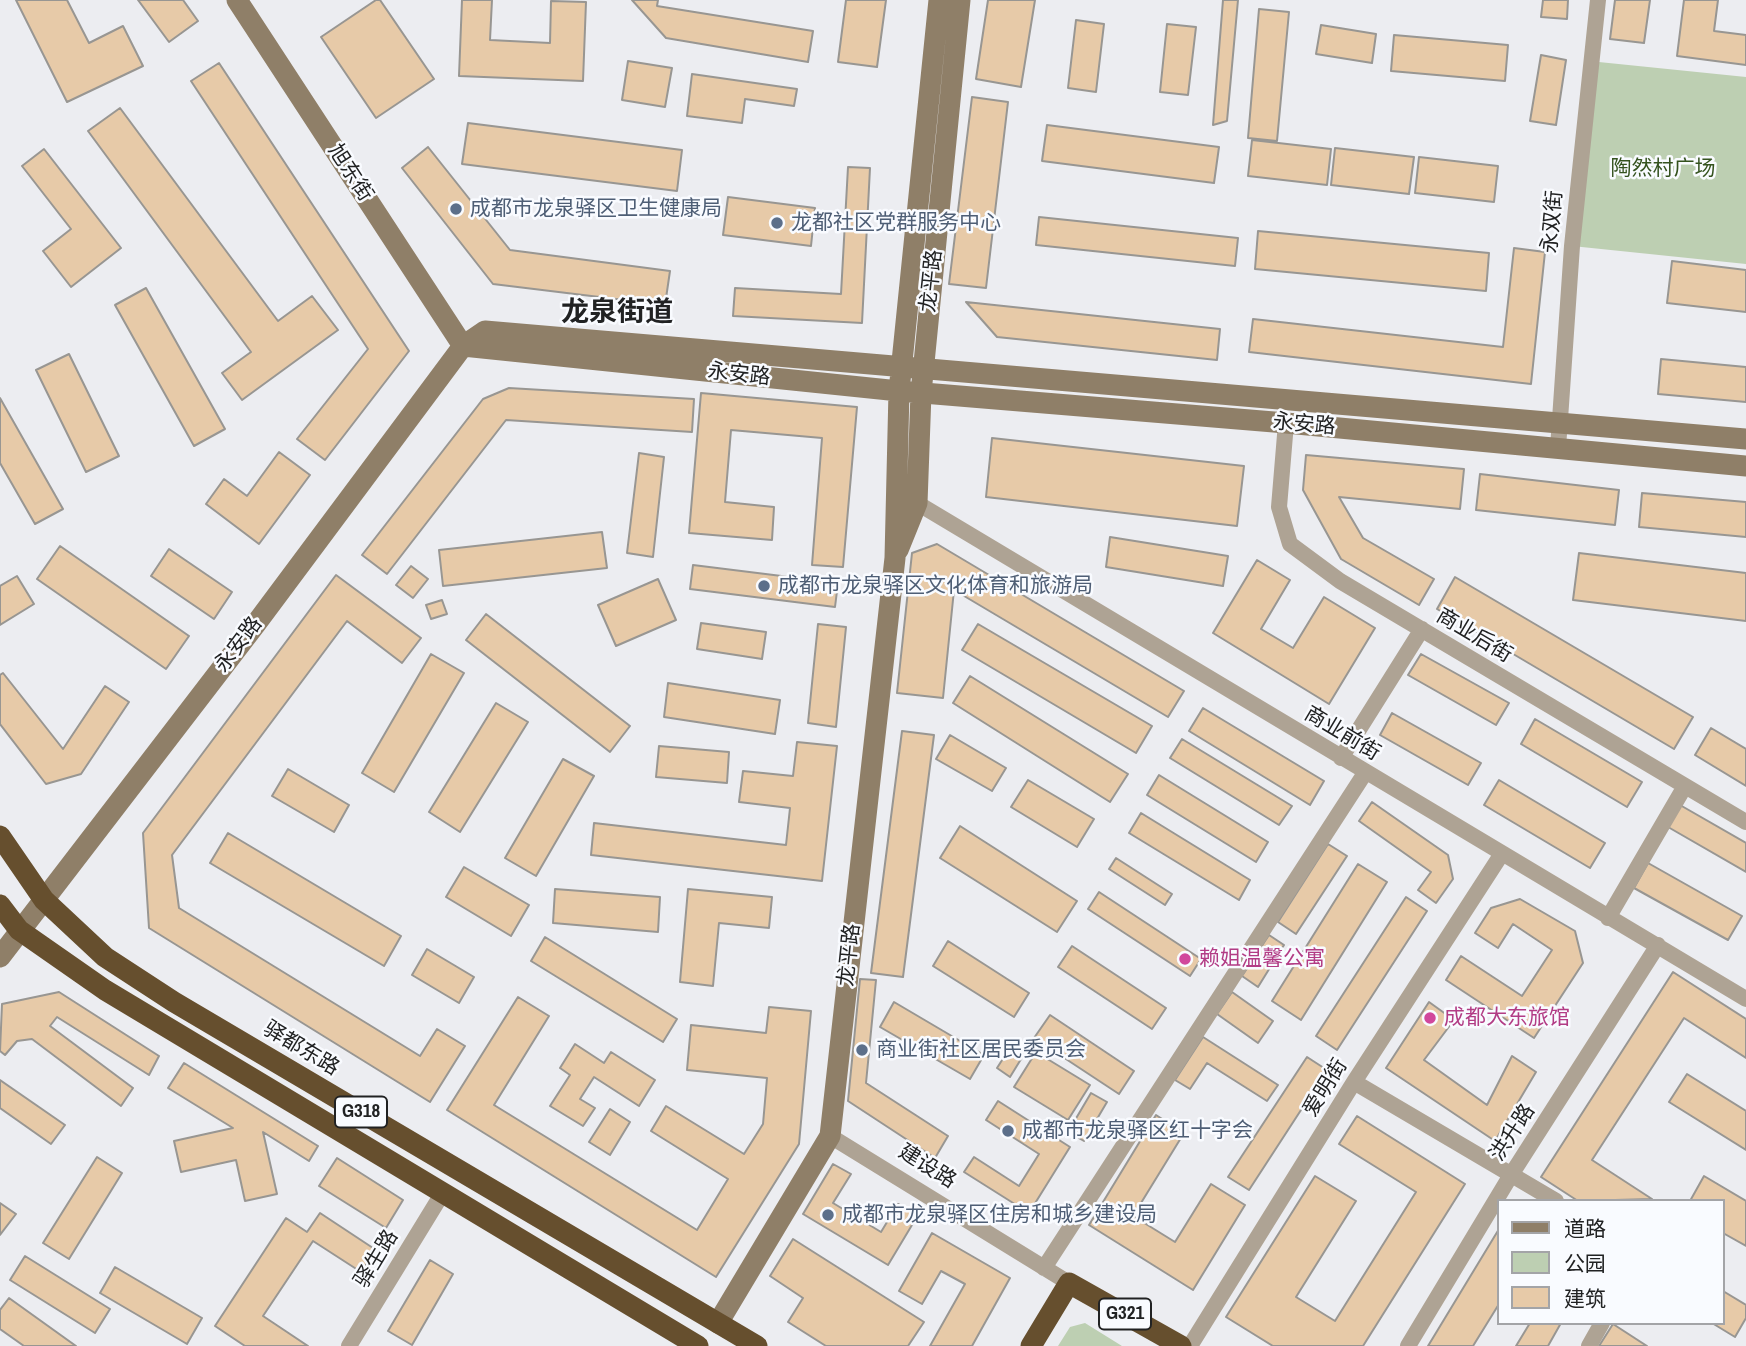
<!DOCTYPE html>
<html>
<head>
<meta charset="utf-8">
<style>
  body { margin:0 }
  #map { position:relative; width:1746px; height:1346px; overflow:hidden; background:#ecedf1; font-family:"Archivo Narrow","Noto Sans SC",sans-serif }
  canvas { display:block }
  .legend { position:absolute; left:1497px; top:1199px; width:228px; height:126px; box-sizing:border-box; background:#f9fbff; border:2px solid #a3a4a7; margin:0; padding:9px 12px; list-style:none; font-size:21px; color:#212223 }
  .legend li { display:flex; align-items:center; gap:14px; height:35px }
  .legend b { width:35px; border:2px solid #a3a4a7 }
</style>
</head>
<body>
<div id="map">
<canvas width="1746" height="1346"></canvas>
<ul class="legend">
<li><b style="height:9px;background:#8f7f68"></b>道路</li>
<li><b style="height:19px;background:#bdcfb2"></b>公园</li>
<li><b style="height:19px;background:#e7caa8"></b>建筑</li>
</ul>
</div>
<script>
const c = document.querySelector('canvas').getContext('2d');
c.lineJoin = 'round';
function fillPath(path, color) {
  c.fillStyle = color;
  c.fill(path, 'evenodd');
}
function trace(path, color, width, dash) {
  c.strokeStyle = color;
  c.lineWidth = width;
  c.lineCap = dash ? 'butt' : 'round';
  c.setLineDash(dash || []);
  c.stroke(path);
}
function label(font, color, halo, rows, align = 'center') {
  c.font = font + ' "Archivo Narrow","Noto Sans SC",sans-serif';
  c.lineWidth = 5;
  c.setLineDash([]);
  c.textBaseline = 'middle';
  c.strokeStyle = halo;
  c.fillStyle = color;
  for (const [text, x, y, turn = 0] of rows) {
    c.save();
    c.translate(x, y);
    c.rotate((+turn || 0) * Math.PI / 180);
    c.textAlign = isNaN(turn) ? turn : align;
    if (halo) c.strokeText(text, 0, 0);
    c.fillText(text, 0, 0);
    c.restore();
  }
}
const green = new Path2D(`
  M1589 61 1746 77V264L1572 246Z
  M1085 1323 1122 1346H1058L1070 1327Z`);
const building = new Path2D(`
  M16 0H67L89 43 123 26 143 66 67 102Z
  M138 0H183L198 21 169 42Z
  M376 0H380L434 79 376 118 321 37Z
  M462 0H492L490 40 550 43 551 1 586 2 583 81 459 76Z
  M632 0H658L657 6 813 31 808 62 666 38Z
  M846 0H886L877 67 838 62Z
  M988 0H1035L1021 87 976 79Z
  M1223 0H1238L1227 121 1213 125Z
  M1543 0H1568L1567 19 1541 17Z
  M1615 0H1650L1644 43 1610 39Z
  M1684 0H1718L1714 31 1746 35V65L1677 56Z
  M1259 9 1289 12 1277 141 1248 138Z
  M1076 20 1104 24 1096 92 1068 88Z
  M1167 24 1196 27 1188 95 1160 92Z
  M1321 25 1376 34 1372 63 1316 54Z
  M1394 35 1508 45 1505 81 1391 71Z
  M1541 55 1566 60 1556 125 1530 121Z
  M628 61 672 68 665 107 622 100Z
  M219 63 409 351 325 460 297 439 368 349 191 81Z
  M692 74 797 89 794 106 745 99 742 123 687 116Z
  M972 97 1008 102 986 288 949 284Z
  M120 108 278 321 312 296 338 330 242 400 222 373 251 352 88 131Z
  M468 123 682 150 677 191 462 164Z
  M1047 125 1219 147 1214 183 1042 161Z
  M1252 140 1331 149 1327 185 1248 176Z
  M428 147 510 250 670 271 665 305 493 284 402 168Z
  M1335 148 1414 157 1409 194 1331 185Z
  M44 149 121 248 71 287 43 251 71 229 22 166Z
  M1419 157 1498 166 1494 202 1415 193Z
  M848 167 870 168 862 323 733 316 735 288 841 294Z
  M728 197 815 208 811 246 723 235Z
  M1039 217 1238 238 1235 266 1036 245Z
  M1258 231 1489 253 1486 291 1255 269Z
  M1514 248 1545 252 1531 384 1249 352 1253 319 1503 347Z
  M1672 261 1746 270V312L1667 303Z
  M146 288 225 429 194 446 115 305Z
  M966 302 1220 329 1217 360 997 337Z
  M69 354 119 456 86 472 36 370Z
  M1661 359 1746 367V402L1658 394Z
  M509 388 694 399 692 432 506 420 387 574 362 555 483 399Z
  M701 393 857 407 843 567 812 565 822 438 731 430 725 502 774 507 772 540 689 533Z
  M0 398 63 509 35 524 0 463Z
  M992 438 1244 466 1237 526 986 497Z
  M279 452 310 475 259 544 206 504 224 479 247 496Z
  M639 453 664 457 653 557 627 553Z
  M1306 455 1464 469 1460 509 1339 497 1363 538 1434 579 1419 605 1341 559 1303 490Z
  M1480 474 1619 490 1615 525 1476 510Z
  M1642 493 1746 502V537L1639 527Z
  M602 532 607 568 443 586 439 550Z
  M1110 537 1228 556 1223 586 1106 567Z
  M937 544 1184 691 1168 717 954 590 943 698 897 693 912 553Z
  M60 546 189 636 166 669 37 579Z
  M169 549 232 592 214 619 151 576Z
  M1579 553 1746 573V621L1573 600Z
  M1257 560 1290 580 1261 629 1293 648 1324 597 1375 628 1329 704 1213 633Z
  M693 565 838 583 835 607 690 589Z
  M411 566 428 579 413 598 396 585Z
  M336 575 421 638 402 663 347 621 172 855 179 908 420 1056 437 1029 465 1046 430 1102 149 928 143 833Z
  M17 576 34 604 0 625V586Z
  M1455 577 1693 717 1674 749 1437 609Z
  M658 579 676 620 616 646 598 605Z
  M442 600 447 614 431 619 426 605Z
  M486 614 630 726 610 752 466 640Z
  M701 623 766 632 762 659 697 649Z
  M818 624 846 627 836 727 808 723Z
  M978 624 1152 726 1136 753 962 650Z
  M431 654 464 673 394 792 362 773Z
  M1421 654 1509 703 1496 725 1408 675Z
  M3 673 63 749 105 686 129 702 81 774 46 784 0 724V675Z
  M970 676 1128 774 1110 802 953 703Z
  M668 683 780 700 775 734 664 717Z
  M496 703 528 722 460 832 429 812Z
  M1203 708 1324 781 1310 805 1189 731Z
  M1392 713 1481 763 1468 785 1380 735Z
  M1535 719 1642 782 1627 807 1521 744Z
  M1711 728 1746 749V786L1695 755Z
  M902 731 934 735 903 977 871 973Z
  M950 735 1006 768 992 791 936 759Z
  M1182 739 1292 806 1279 825 1170 758Z
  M797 742 837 746 822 881 591 855 594 823 786 845 790 808 739 802 743 771 793 776Z
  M659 746 729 752 727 783 656 777Z
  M563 759 594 776 536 876 505 858Z
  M288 769 349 805 334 832 272 796Z
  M1159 775 1268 842 1256 862 1147 795Z
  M1028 780 1094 819 1077 847 1011 807Z
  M1499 780 1605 843 1590 868 1484 805Z
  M1372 802 1448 855 1453 879 1436 903 1418 890 1431 872 1359 821Z
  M1680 805 1746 843V872L1668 827Z
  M1141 813 1250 880 1239 900 1129 833Z
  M960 826 1077 901 1057 932 940 858Z
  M228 833 401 936 384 966 210 863Z
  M1328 844 1347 856 1296 934 1278 922Z
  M1116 858 1172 894 1165 905 1109 869Z
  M1648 863 1742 916 1728 940 1634 888Z
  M1358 864 1387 882 1301 1020 1272 1001Z
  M464 867 529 905 511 936 446 897Z
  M555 889 660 897 658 932 553 923Z
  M688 889 772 897 769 928 719 923 713 986 680 982Z
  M1099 892 1201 959 1190 976 1088 909Z
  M1406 897 1427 911 1337 1050 1316 1036Z
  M1520 899 1575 931 1583 963 1534 1038 1446 980 1461 956 1522 996 1552 950 1513 924 1498 948 1475 933 1491 908Z
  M1269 935 1284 945 1258 987 1242 976Z
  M545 937 677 1019 663 1042 531 961Z
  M948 941 1029 993 1014 1017 933 966Z
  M1072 946 1166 1008 1152 1029 1058 967Z
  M427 949 474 977 459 1003 412 975Z
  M1673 972 1746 1019V1058L1684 1018 1592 1160 1652 1199 1578 1201 1541 1177Z
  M860 979 876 980 866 1083 948 1136 935 1158 848 1101Z
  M59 992 159 1056 149 1075 57 1017 50 1026 133 1088 121 1106 32 1039 17 1041 5 1055 0 1051 2 1004Z
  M1232 992 1273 1021 1258 1043 1217 1014Z
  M518 997 549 1016 494 1105 697 1230 728 1179 651 1131 666 1106 744 1154 763 1124 767 1078 687 1070 691 1025 766 1033 769 1007 811 1011 799 1144 716 1277 447 1110Z
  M894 1002 984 1055 970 1079 880 1027Z
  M1429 1002 1454 1020 1424 1060 1487 1105 1512 1056 1536 1072 1495 1141 1386 1068Z
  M1050 1015 1134 1071 1119 1094 1034 1038Z
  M1203 1037 1278 1085 1267 1101 1207 1063 1190 1089 1175 1080Z
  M1013 1043 1026 1051 1010 1077 997 1068Z
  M575 1044 604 1063 611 1052 655 1080 639 1106 594 1077 580 1099 595 1108 583 1126 550 1106 570 1075 560 1068Z
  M1036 1052 1090 1085 1068 1120 1014 1087Z
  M1307 1057 1327 1070 1249 1190 1228 1177Z
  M184 1063 318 1146 309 1161 263 1132 277 1194 245 1201 236 1160 181 1172 174 1141 233 1128 168 1088Z
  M1687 1074 1746 1111V1150L1669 1102Z
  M0 1080 65 1125 51 1144 0 1108Z
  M1091 1093 1107 1102 1084 1141 1068 1132Z
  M998 1101 1070 1147 1029 1213 964 1172 974 1157 1019 1186 1039 1154 986 1120Z
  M610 1109 630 1122 610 1155 589 1142Z
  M1156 1115 1184 1133 1133 1216 1175 1242 1211 1184 1245 1205 1193 1290 1089 1225Z
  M1357 1116 1465 1184 1363 1346H1273L1226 1317 1315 1176 1356 1201 1296 1297 1335 1321 1416 1192 1339 1144Z
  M97 1157 122 1173 69 1259 43 1243Z
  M337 1158 403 1200 386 1228 319 1186Z
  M833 1164 851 1174 833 1203 881 1232 898 1204 918 1215 888 1265 803 1214Z
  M1704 1176 1746 1201V1246L1723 1233V1201H1690Z
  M0 1203 16 1214 0 1235Z
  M320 1213 376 1250 361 1272 313 1241 263 1316 308 1346H245L215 1326 286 1218 307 1232Z
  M1499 1229V1304L1473 1346H1428Z
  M932 1233 1010 1278 972 1346H930L965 1284 941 1271 922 1304 899 1291Z
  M793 1239 924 1322 908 1346H826L788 1322 803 1298 770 1276Z
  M25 1256 110 1309 95 1333 10 1280Z
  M430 1260 453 1274 412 1345 388 1331Z
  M115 1267 202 1318 187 1344 100 1293Z
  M1723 1291 1746 1305V1318L1735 1337 1712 1323H1723Z
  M9 1298 76 1346H24L0 1329V1310Z
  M1530 1323H1561L1548 1346H1516Z
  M1613 1324 1647 1346H1599Z`);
const street = new Path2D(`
  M1286 423 1279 507 1290 544 1340 581 1746 822
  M1558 448 1572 246 1598 0
  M917 503 1746 999
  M1341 758 1422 629
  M1608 918 1685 786
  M1354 1082 1556 1201
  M830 1136 1069 1283
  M1044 1268 1365 773
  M349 1346 442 1194
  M1190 1346 1354 1082 1501 855
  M1408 1346 1511 1175 1658 945
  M1589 1346 1602 1323`);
const secondary = new Path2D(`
  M237 0 463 346
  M463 346 899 391 1286 423 1746 466
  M898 550 917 503 921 393 960 0
  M0 957 255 625 463 346 485 331 1746 439
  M718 1323 830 1136 895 558 899 391 939 0`);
const highway = new Path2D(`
  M0 836 44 900 105 957 174 1002 757 1346
  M0 905 19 930 105 990 698 1346
  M1031 1346 1069 1283 1181 1346`);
const markers = [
  [456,209,7,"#5c6f8a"],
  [777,223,7,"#5c6f8a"],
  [764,586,7,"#5c6f8a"],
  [1185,959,7,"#d1479c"],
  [1430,1018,7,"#d1479c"],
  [862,1050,7,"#5c6f8a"],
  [1008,1131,7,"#5c6f8a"],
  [828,1215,7,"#5c6f8a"]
];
const shields = [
  [361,1112,52],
  [1125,1314,52]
];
const shieldNames = [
  ["G318",361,1112],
  ["G321",1125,1314]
];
const parkNames = [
  ["陶然村广场",1663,169]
];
const streetNames = [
  ["旭东街",350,173,57],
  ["永双街",1553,222,-85],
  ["龙平路",932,281,-84],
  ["永安路",739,375,6],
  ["永安路",1304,425,5],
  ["商业后街",1474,636,31],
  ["永安路",239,645,-53],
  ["商业前街",1342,734,31],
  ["龙平路",850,955,-84],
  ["驿都东路",301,1049,31],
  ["爱明街",1326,1088,-58],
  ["洪升路",1513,1133,-57],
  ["建设路",927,1167,32],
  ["驿生路",377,1259,-59]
];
const serviceNames = [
  ["成都市龙泉驿区卫生健康局",470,209],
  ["龙都社区党群服务中心",791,223],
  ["成都市龙泉驿区文化体育和旅游局",778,586],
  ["商业街社区居民委员会",876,1050],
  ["成都市龙泉驿区红十字会",1022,1131],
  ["成都市龙泉驿区住房和城乡建设局",842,1215]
];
const hotelNames = [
  ["赖姐温馨公寓",1199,959],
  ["成都大东旅馆",1444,1018]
];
const districtNames = [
  ["龙泉街道",617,313]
];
fillPath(green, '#bdcfb2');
fillPath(building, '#e7caa8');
trace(building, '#989692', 2);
trace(street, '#aea394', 16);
trace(secondary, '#8f7f68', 21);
trace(highway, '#664f2e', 21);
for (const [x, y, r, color] of markers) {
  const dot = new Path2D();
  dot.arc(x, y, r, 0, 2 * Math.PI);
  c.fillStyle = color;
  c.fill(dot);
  trace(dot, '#f9fbff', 2.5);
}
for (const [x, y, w] of shields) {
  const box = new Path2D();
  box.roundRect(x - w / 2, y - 15.5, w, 31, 5);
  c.fillStyle = '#f9fbff';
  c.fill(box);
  trace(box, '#212223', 2);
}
label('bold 19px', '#212223', null, shieldNames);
label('21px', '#34521e', '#f9fbff', parkNames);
label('21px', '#212223', '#f9fbff', streetNames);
label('21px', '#4e5e75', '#f9fbff', serviceNames, 'left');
label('21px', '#b23c85', '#f9fbff', hotelNames, 'left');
label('bold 28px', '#212223', '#f9fbff', districtNames);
</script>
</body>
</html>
